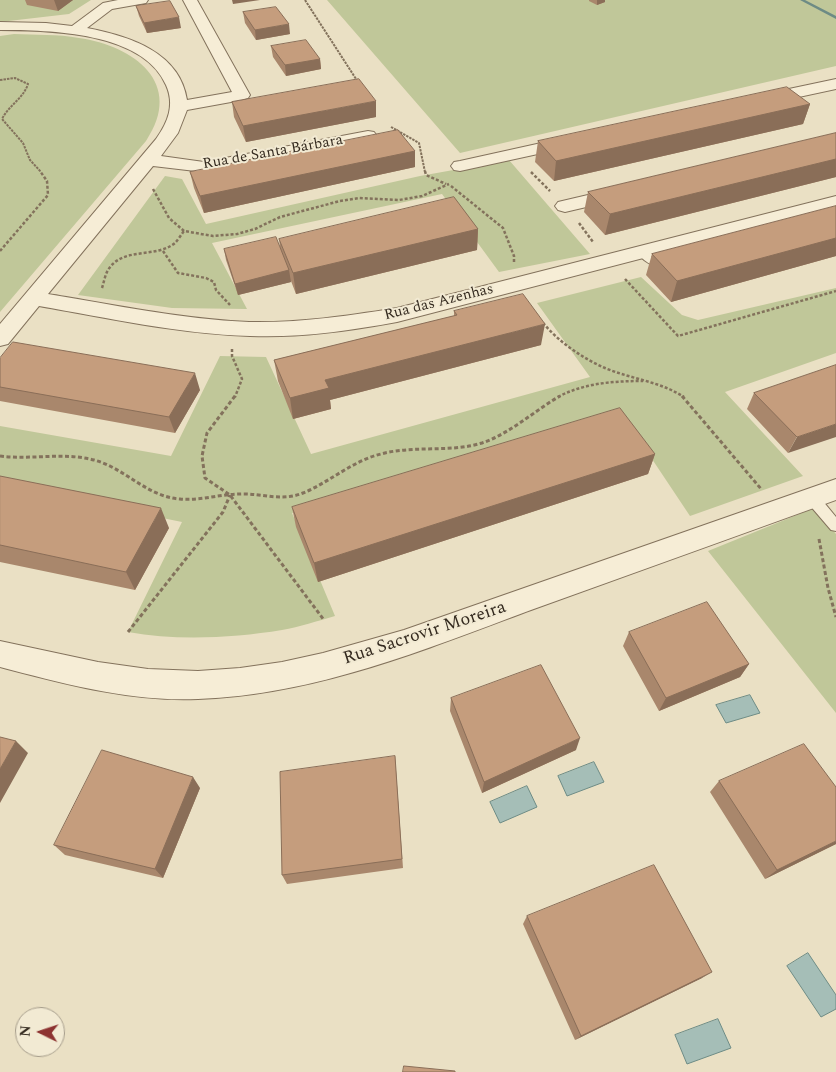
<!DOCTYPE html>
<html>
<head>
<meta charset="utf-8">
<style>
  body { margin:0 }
  #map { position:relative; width:836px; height:1072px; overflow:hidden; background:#eae0c4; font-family:Spectral,serif }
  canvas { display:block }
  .north { position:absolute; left:15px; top:1007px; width:50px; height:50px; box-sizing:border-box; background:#f2ead3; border:1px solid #a69d8b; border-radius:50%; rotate:274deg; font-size:14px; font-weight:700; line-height:20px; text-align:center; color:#342a1f }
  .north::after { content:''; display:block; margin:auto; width:18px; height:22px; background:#8d3331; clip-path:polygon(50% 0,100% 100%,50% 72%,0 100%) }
</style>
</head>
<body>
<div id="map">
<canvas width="836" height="1072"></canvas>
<div class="north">N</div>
</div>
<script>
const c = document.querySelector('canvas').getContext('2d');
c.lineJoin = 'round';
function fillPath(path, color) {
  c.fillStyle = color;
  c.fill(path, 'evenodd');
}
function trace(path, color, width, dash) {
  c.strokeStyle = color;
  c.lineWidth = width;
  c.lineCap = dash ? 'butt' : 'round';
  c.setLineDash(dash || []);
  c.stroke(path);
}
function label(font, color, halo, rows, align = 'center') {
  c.font = font + ' Spectral,serif';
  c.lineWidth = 4;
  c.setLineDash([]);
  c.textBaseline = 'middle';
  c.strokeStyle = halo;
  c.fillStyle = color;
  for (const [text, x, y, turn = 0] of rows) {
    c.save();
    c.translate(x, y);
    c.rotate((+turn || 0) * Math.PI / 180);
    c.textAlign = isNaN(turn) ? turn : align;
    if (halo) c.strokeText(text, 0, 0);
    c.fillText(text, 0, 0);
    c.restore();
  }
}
const green = new Path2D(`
  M0 0H91L69 14 0 22Z
  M327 0H836V66L460 153Z
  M14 34C35 35 58 34 79 38 134 46 185 83 146 141L0 312V36Z
  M509 160 590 254 499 272 442 194 212 243 247 309 172 308 78 295 165 176 182 179 206 224 420 176Z
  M641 277 682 315 698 320 836 288V353L725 392 803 476 690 516 622 414 292 513 335 616C317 621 300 627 282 630 233 638 177 641 128 632L182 522 0 485V426L171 456 220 356 266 357 311 454 590 377 537 303Z
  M814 508 836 534V713L708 551Z`);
const water = new Path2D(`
  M750 695 760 713 726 723 716 705Z
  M594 762 604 782 567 796 558 776Z
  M527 786 537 807 500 823 490 802Z
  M808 953 836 995V1009L821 1017 787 966Z
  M718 1019 731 1048 687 1064 675 1035Z`);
const stream = new Path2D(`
  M800 0H805L836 16V19Z`);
const pathFar2 = new Path2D(`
  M305 0 358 82
  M0 80 15 78 28 84C23 99 9 105 2 119L23 143 30 160 41 172
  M391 127 419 143 425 172`);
const pathFar1 = new Path2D(`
  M425 171 426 175 446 184
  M531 172 550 191
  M451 186 503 228 514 256V263
  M153 189 169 218 184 231 213 236 237 234 255 229 280 217 340 201 359 198 399 200 422 196 449 184
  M579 223 593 242
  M0 251 48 195 47 181 40 171
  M163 251 178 273 206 278 214 282 216 290 230 305
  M625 279 678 336 836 291
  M102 288C104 282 105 275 108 270 123 246 155 259 175 243 178 240 181 235 184 231
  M543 323C559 342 582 358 605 368 631 379 659 381 684 397
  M232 349V356L242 379 235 397
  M558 397C584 383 614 381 643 381`);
const path = new Path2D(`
  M235 396 207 433 202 456 205 478 230 495 324 620
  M682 396 762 490
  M0 456C31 460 64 452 94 460 125 468 147 497 180 499 200 501 220 494 240 494 263 493 281 502 303 493 330 482 352 461 381 454 414 445 449 453 482 443 511 433 534 411 560 396
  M819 539 828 588 836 617
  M128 632 223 512 230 495`);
const lane = new Path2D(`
  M641 249 655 259 672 262 673 264C662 274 644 262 636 252Z
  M812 493 817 494 836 517V531L831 530 807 502 805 498 807 494Z`);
const street = new Path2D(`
  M118 0H148L146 3 112 9 87 28C129 36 180 52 187 100L232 92 183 0H197L250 95 248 98 242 100 187 110 178 133 161 156 204 162 368 131 374 132 377 136 374 140 368 141 204 172 153 166 48 294C115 305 181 319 249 322 299 323 348 316 397 308L836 196V208L397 322C348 331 299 338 250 336 179 334 108 318 39 306L8 344 0 346V324L156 139C168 122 175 105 166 85 143 32 50 30 0 30V22L46 23 72 26 103 3Z
  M836 79V89L757 106 751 105 749 101 751 97Z
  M573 136 579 137 582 141 579 145 460 171 454 170 451 166 454 162 460 161Z
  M622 187 629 189 631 193 629 197 565 212 558 210 555 206 558 202Z
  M836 479V500C735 537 633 573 531 610 424 650 314 695 198 699 131 702 65 684 0 667V641L98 662 148 669 198 671 240 668 282 662 323 653 404 630Z`);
const wall = new Path2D(`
  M25 0H73L58 11 27 5Z
  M589 0H605V2L597 5 589 1Z
  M136 6 181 28 147 33 139 16Z
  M243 12 290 34 256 40 245 23Z
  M271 46 320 59 321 69 286 76 273 57Z
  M232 102 376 117 246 142 234 117Z
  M810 104 803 124 554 181 535 162 538 141Z
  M836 133V177L605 235 584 212 588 192Z
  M415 151V167L204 213 194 188 190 172Z
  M836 206V256L671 302 646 275 652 254Z
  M478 229 477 250 296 294 291 281V282L238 295 226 260 224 249 280 247 279 239Z
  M454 311 541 345 330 400 331 409 293 419 278 381 274 360 454 316Z
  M0 358 200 390 175 433 0 401Z
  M836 365 788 453 747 409 754 393Z
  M655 454 648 474 318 582 296 527 292 507Z
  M0 476 169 528 135 590 0 562Z
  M629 632 749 664 740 677 659 711 623 646Z
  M451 698 576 750 482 793 450 711Z
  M395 756 403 868 287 884 282 875Z
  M719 781 836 844 765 879 710 792Z
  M200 788 163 878 65 855 54 845Z
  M527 916 702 978 575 1040 523 924Z`);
const shadedWall = new Path2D(`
  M54 0H73L58 11Z
  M232 0H260L233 4Z
  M597 0H605V2L597 5Z
  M179 17 181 28 147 33 144 23Z
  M289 24 290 34 256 40 255 30Z
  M320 59 321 69 286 76 285 65Z
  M376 101V117L246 142 243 126Z
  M810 104 803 124 554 181 556 161Z
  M415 151V167L204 213 200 196Z
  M836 159V177L605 235 610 214Z
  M478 229 477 250 296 294 293 273Z
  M836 238V256L671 302 677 281Z
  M289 270 291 282 238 295 235 284Z
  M545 324 541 345 330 400 331 409 293 419 290 398 325 380Z
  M195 373 200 390 175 433 169 417Z
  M836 424V437L788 453 797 437Z
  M655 454 648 474 318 582 314 563Z
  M161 508 169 528 135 590 126 572Z
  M749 664 740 677 659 711 666 698Z
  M580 738 576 750 482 793 484 782Z
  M16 741 28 753 0 803V769Z
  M193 777 200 788 163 878 155 869Z
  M836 841V844L765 879 777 870Z
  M712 972 702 978 575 1040 581 1036Z`);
const building = new Path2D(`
  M170 1 179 17 144 23 136 6Z
  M276 7 289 24 255 30 243 12Z
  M306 40 320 59 285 65 271 46Z
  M359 79 376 101 243 126 232 102Z
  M787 87 810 104 556 161 538 141Z
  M398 130 415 151 200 196 190 172Z
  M836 133V159L610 214 588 192Z
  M454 197 478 229 293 273 279 239Z
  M836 206V238L677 281 652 254Z
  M276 237 289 270 235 284 224 249Z
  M523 294 545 324 325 380 329 388 290 398 274 360 457 315 454 311Z
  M13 342 195 373 169 417 0 387V358Z
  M836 365V424L797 437 754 393Z
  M620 408 655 454 314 563 292 507Z
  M0 476 161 508 126 572 0 545Z
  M707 602 749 664 666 698 629 632Z
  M541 665 580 738 484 782 451 698Z
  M0 737 16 741 0 769Z
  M804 744 836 787V841L777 870 719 781Z
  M102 750 193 777 155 869 54 845Z
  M395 756 402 859 282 875 280 772Z
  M654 865 712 972 581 1036 527 916Z
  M404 1066 455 1071V1072H403Z`);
const farStreetnames = [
  ["Rua de Santa Bárbara",273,153,-10],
  ["Rua das Azenhas",439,303,-14]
];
const streetNames = [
  ["Rua Sacrovir Moreira",425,634,-18]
];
fillPath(green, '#c0c799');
fillPath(water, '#a5beb7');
trace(water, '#6d8b85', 1);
fillPath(stream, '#6d8b85');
trace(lane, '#83725c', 2);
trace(street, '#83725c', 2);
trace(pathFar2, '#83725c', 2, [2.5, 1]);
trace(pathFar1, '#83725c', 2.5, [3, 2]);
trace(path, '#83725c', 3, [4, 2.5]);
fillPath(lane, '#f6edd6');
fillPath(street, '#f6edd6');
fillPath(wall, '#a9876c');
fillPath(shadedWall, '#8a6e58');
fillPath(building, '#c59d7d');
trace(building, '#8a6e58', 1);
label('15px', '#342a1f', '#f2ead3', farStreetnames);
label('18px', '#342a1f', '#f2ead3', streetNames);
</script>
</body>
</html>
